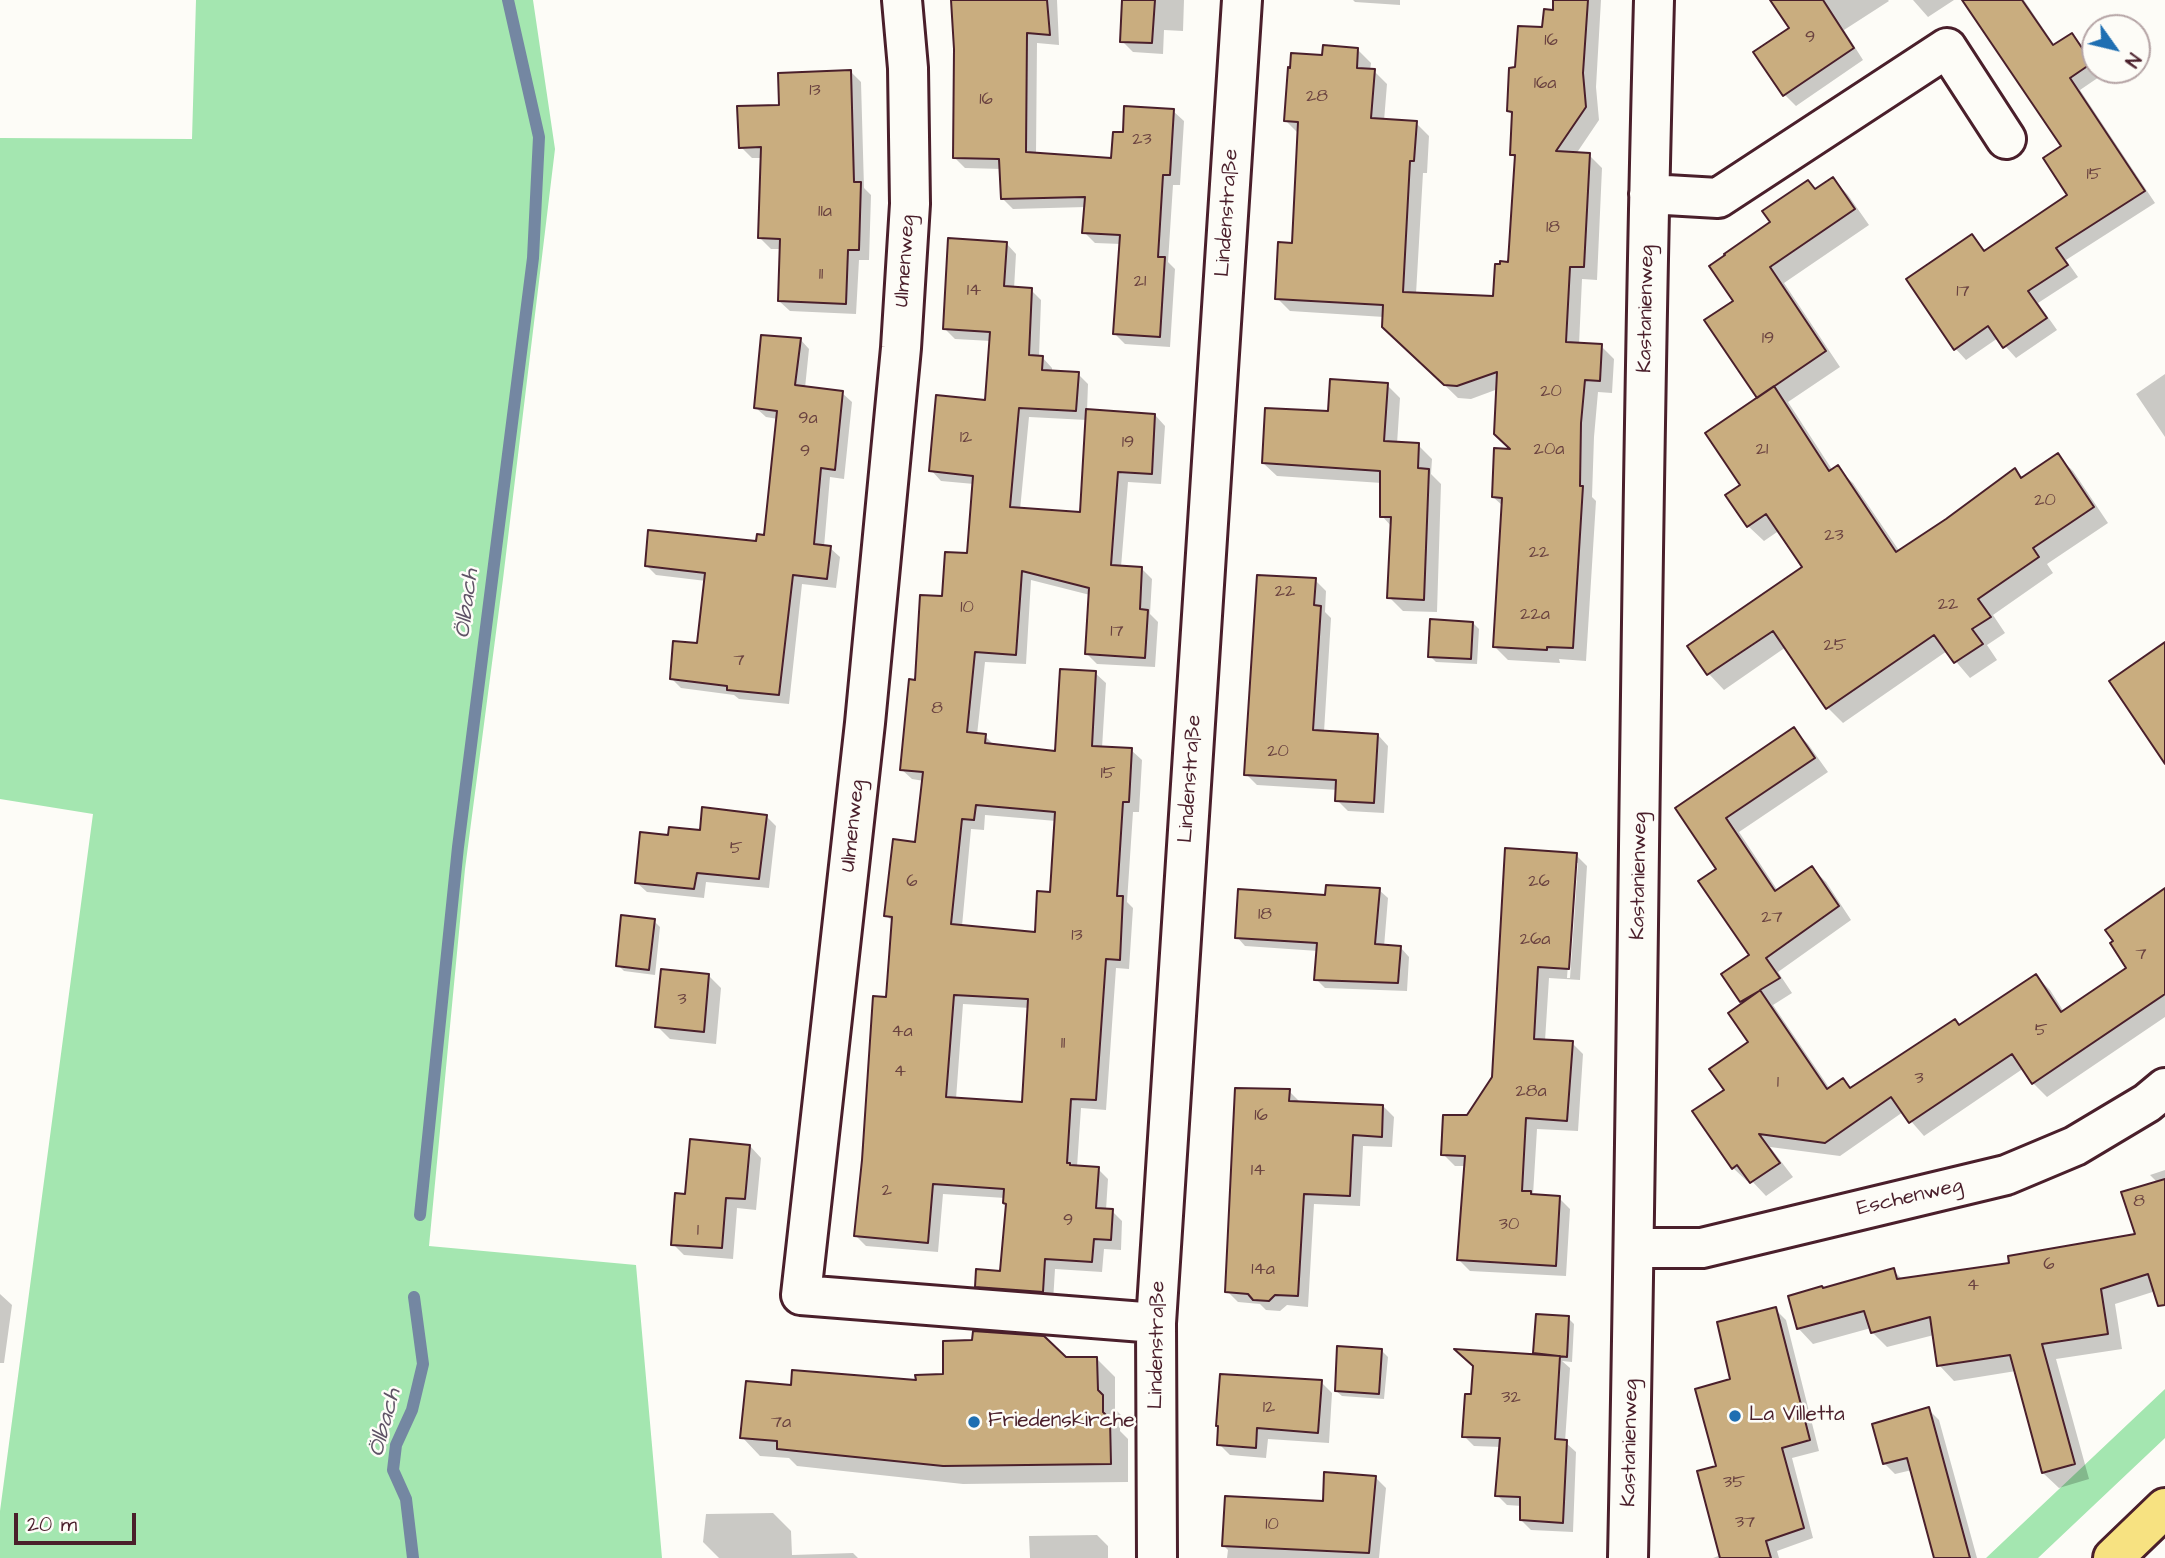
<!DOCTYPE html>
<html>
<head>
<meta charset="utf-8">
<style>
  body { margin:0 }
  #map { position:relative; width:2165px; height:1558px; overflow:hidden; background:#fdfcf7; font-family:"Architects Daughter",sans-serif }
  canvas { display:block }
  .north { position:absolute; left:2081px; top:14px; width:70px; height:70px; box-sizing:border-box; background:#fdfcf7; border:2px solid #b5a4a5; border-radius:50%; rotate:124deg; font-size:19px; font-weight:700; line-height:28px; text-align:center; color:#4a1f2b }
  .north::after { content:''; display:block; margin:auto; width:24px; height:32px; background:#1f6fb2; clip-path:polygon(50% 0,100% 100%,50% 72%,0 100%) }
  .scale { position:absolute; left:14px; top:1513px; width:122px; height:32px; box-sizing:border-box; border:4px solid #4a1f2b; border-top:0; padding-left:9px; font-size:21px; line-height:24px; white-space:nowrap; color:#4a1f2b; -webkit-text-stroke:5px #fdfcf7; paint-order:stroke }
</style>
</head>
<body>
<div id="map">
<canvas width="2165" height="1558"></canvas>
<div class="north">N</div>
<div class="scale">20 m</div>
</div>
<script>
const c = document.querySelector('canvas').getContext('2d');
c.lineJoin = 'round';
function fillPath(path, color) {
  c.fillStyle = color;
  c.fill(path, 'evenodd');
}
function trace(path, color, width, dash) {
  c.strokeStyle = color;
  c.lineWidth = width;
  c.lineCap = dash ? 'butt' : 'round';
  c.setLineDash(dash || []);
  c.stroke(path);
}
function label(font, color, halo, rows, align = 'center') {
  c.font = font + ' "Architects Daughter",sans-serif';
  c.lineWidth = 5;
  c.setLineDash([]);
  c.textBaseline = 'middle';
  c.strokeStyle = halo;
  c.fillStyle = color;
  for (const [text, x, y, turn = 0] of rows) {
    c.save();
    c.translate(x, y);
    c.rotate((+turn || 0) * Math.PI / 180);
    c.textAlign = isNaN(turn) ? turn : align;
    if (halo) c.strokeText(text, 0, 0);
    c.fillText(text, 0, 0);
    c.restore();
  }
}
const green = new Path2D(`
  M196 0H533L555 149 503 579 465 869 429 1246 636 1265 662 1558H0V1511L93 814 0 799V138L192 139Z
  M2165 1389V1438L2038 1558H1986Z`);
const shadow = new Path2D(`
  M953 0H1057L1059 45 1037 43 1036 155 1113 159 1124 134 1173 111 1184 121 1180 185H1173L1168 262 1175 269 1170 347 1125 344 1115 334 1121 244 1095 243 1084 232 1086 207 1013 209 1003 199 1002 169 965 168 955 158V49Z
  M1124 0H1184L1183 31 1164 30 1163 54 1133 52 1122 41Z
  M1353 0H1400V5L1355 2Z
  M1555 0H1601L1596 87 1599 120 1576 154 1589 155 1602 168 1597 280 1582 279 1579 345 1601 346 1614 359 1612 393 1598 392 1594 437 1592 497 1596 501 1586 661 1559 659 1560 663 1508 660 1495 647 1503 506 1493 497 1514 451 1498 389 1471 399 1458 398 1397 339 1384 317 1290 311 1277 298 1293 244 1299 134 1286 121 1324 57 1358 50 1371 63 1370 71H1374L1387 84 1384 121 1416 123 1429 136 1427 173H1423L1416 294 1495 298 1510 263 1516 159 1512 155 1514 116 1508 111 1516 69 1555 12Z
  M1774 0H1888L1889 1 1844 30 1863 60 1796 106 1785 95 1756 53 1791 28Z
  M1913 0H1954L1928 17Z
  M1965 0H2024L2055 46 2072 35 2083 46 2095 64V70H2099L2102 75 2080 90 2155 203 2066 260 2078 277 2038 303 2057 330 2016 358 1998 338 1966 360 1955 348 1972 236 1986 251 2069 195 2064 147Z
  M850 71 861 82 864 188 871 195 869 260H859L856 314 790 311 779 301 782 249H771L760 238 762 158H752L741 147 780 106Z
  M1833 179 1848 195 1869 225 1784 283 1840 367 1788 402 1833 471 1837 468 1853 483 1900 552 2015 470 2023 479 2057 455 2073 471 2108 523 2047 564 2053 573 1993 615 2005 633 1987 645 1997 660 1970 678 1947 651 1843 723 1827 707 1786 647 1724 690 1709 674 1689 646 1805 568 1780 530 1764 541 1748 526 1743 485 1760 398 1735 301 1816 190Z
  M1006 243 1016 254 1014 289 1031 290 1041 300 1039 357H1042L1052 368V372L1078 374 1088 384 1087 411 1155 415 1165 426 1161 484 1128 482 1121 567 1142 569 1152 579 1150 614 1158 622 1155 667 1097 664 1087 654 1090 595 1031 580 1026 664 985 662 977 735 985 736 995 746 1057 753 1095 673 1106 683 1102 748 1131 750 1142 760 1139 812H1133L1127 902 1133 908 1129 969 1116 968 1106 1110 1081 1108 1077 1167 1098 1169 1108 1179 1106 1210 1112 1211 1122 1221 1121 1250 1104 1249 1102 1272 1055 1269 1053 1302 987 1296 977 1286 1001 1272 1008 1206 1005 1203V1198L943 1194 938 1252 866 1246 856 1236 887 998 894 923 886 915 917 844 924 781 912 779 901 769 917 682 944 598 968 555 974 484 941 481 931 470 987 402 991 341 955 339 945 329ZM1029 417 1087 420 1082 513 1020 510ZM985 815 1056 821 1052 894 1036 934 962 926 971 829 984 830ZM963 1004 1030 1008 1024 1104 956 1099Z
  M800 339 809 349 805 388 842 393 852 402 844 479 830 477 824 547 830 548 840 557 836 588 802 584 789 704 739 699 734 695 681 688 672 679 699 645 706 581 656 575 647 566 757 543 766 536 778 419 766 417 756 408Z
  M2165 374V437L2136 394Z
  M1387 385 1400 398 1397 444 1418 445 1432 459 1431 474 1441 484 1437 612 1403 611 1389 597 1392 527 1382 516V483L1277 476 1263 463 1330 413Z
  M1315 580 1326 591 1325 612 1331 618 1324 732 1378 735 1388 746 1384 813 1348 811 1337 800 1338 790 1257 785 1246 774Z
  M1473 623 1479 629 1477 664 1436 662 1430 656Z
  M1794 730 1808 744 1828 772 1739 832 1778 891 1812 868 1826 882 1851 920 1778 972 1792 993 1773 1005 1830 1089 1843 1080 1852 1089 1960 1026 2036 976 2050 990 2064 1012 2129 969 2165 890V1017L2047 1097 2033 1083 2024 1068 1924 1136 1903 1112 1840 1156 1770 1147 1793 1177 1766 1196 1750 1179 1747 1181 1733 1168 1726 1090 1751 1043 1744 1004 1723 974 1751 955 1718 869 1677 809Z
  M766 816 776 826 769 888 706 882 704 898 647 892 637 883 670 837 701 832Z
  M1576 855 1587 866 1580 980 1549 978 1545 1041 1572 1043 1583 1054 1578 1131 1537 1129 1533 1195 1559 1198 1570 1209 1566 1276 1470 1271 1459 1260 1466 1166H1455L1443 1154 1494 1078ZM1575 863H1578L1570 978H1567Z
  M1379 890 1388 898 1384 947 1401 948 1409 957 1407 991 1325 988 1316 979 1318 951 1245 946 1237 937 1327 897Z
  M654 921 660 927 655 975 624 971 618 965Z
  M708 975 721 988 716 1044 670 1039 657 1026Z
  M1289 1091 1301 1103 1383 1106 1394 1117 1392 1147 1363 1146 1360 1206 1314 1204 1308 1307 1287 1305 1280 1311 1266 1310 1260 1304 1238 1302 1227 1291Z
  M750 1146 761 1158 756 1210 737 1208 733 1259 684 1255 673 1244 686 1196Z
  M2165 1170V1288L2115 1304 2122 1349 2056 1359 2089 1479 2059 1488 2043 1473 2016 1371 1954 1381 1939 1365 1934 1335 1887 1347 1872 1332 1871 1328 1813 1344 1798 1328 1893 1270 1903 1280 2011 1264 2137 1236 2158 1183 2150 1175Z
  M0 1294 12 1305 4 1363H0Z
  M1775 1309 1786 1320 1819 1451 1792 1458 1813 1538 1777 1551 1779 1558H1713L1721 1555 1718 1467 1732 1380Z
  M1568 1318 1574 1324 1572 1362 1562 1361 1570 1368 1565 1442 1576 1452 1573 1532 1531 1530 1521 1520 1522 1506 1507 1505 1497 1495 1501 1447 1474 1446 1464 1436 1473 1396 1539 1357 1535 1353Z
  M974 1342 1065 1359 1096 1358 1115 1377V1409L1121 1415 1120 1431 1128 1439V1482L963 1484 797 1466 789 1458 760 1456 742 1437 792 1387 917 1382 945 1376Z
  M1382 1351 1388 1357 1384 1399 1342 1396 1336 1391Z
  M1321 1382 1332 1393 1329 1443 1268 1439 1266 1458 1230 1455 1219 1444Z
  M1928 1409 1939 1420 1977 1558H1936L1912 1470 1895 1474 1884 1463Z
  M1376 1478 1386 1488 1379 1558H1227L1228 1550 1224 1546 1324 1503Z
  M773 1513 791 1531 792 1555 853 1553 858 1558H719L703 1542 706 1514Z
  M1097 1535 1108 1546V1558H1030L1029 1536Z`);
const stream = new Path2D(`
  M420 1215 458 847 533 258 539 137 508 0
  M413 1558 406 1499 393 1470 396 1445 412 1410 423 1364 414 1297`);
const building = new Path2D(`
  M951 0H1047L1050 35 1027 33 1026 152 1111 158 1113 132H1123L1124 106 1174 109 1170 175H1163L1158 257H1165L1160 337 1113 334 1120 235 1082 233 1085 197 1001 199 999 159 953 158 954 49Z
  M1122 0H1155L1152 43 1120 42Z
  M1553 0H1588L1583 73 1586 107 1556 151 1590 153 1584 267H1570L1566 342 1602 344 1600 381 1585 380 1581 423 1580 486H1583L1573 648 1547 647V650L1493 647 1502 498 1492 497 1494 448 1510 449 1494 434 1497 372 1457 386 1444 385 1382 327 1383 305 1275 299 1278 242 1292 243 1298 122 1284 121 1288 67 1290 68 1291 53 1322 55 1323 45 1358 48 1357 68 1375 69 1371 118 1417 121 1414 161H1410L1403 292 1493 296 1495 264H1500V261L1508 262 1515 155H1510L1512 112 1507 111 1509 68 1515 67 1518 26 1542 27 1544 9 1553 10Z
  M1770 0H1823L1854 48 1783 96 1753 52 1789 28Z
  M1962 0H2022L2053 45 2072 33 2092 63 2070 78 2145 191 2056 248 2068 265 2028 291 2047 318 2003 348 1988 326 1954 350 1906 279 1972 234 1984 251 2067 195 2043 158 2061 146Z
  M851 70 854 182H861L859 250H848L846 304 778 301 780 239 758 238 761 147 739 148 737 106 779 105 778 73Z
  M1833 177 1855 209 1770 267 1826 351 1757 398 1704 320 1733 301 1709 266 1725 255 1724 254 1770 222 1762 211 1808 180 1815 189Z
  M948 238 1007 242 1004 286 1032 288 1029 355 1043 356 1042 370 1079 372 1076 411 1019 408 1010 507 1080 512 1086 409 1155 414 1152 474 1118 472 1111 565 1142 567 1140 609 1148 610 1145 658 1085 654 1089 588 1022 571 1016 655 975 652 967 732 986 734 985 743 1055 751 1060 669 1096 671 1092 746 1132 748 1129 802H1123L1117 896H1123L1120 960 1106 959 1096 1100 1071 1099 1067 1163H1070V1165L1099 1167 1096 1208 1113 1209 1111 1240 1094 1239 1092 1262 1045 1259 1043 1292 975 1287 976 1269 1000 1271 1006 1204 1003 1203 1004 1189 933 1184 928 1243 854 1236 862 1160 873 996 886 997 892 917 884 916 893 839 915 842 923 772 900 770 909 679 915 680 920 595 942 596 945 552 967 553 973 476 929 471 936 395 985 400 990 332 943 329ZM976 805 1055 812 1050 892 1037 891 1035 932 951 924 962 819 974 820ZM954 995 1028 999 1022 1102 946 1097Z
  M761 335 801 338 795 385 843 391 835 470 821 468 814 544 831 546 827 579 793 575 779 695 727 690V686L670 679 673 641 697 643 705 573 645 566 648 530 756 541 757 534 764 535 777 411 754 408Z
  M1330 379 1388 383 1384 441 1419 443 1418 468 1429 469 1424 600 1387 598 1391 517H1380V471L1262 463 1265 408 1328 411Z
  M1774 386 1829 471 1838 465 1896 552 1946 519 2015 468 2021 478 2058 453 2094 507 2033 548 2039 557 1978 599 1991 617 1972 629 1983 644 1954 663 1934 635 1826 709 1773 631 1707 675 1687 646 1802 567 1766 514 1747 527 1725 495 1740 485 1705 433Z
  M1257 575 1316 578 1314 605 1321 606 1313 730 1378 734 1374 803 1335 801 1336 780 1244 775Z
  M1430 619 1473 622 1471 659 1428 657Z
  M2165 642V764L2109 681Z
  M1794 727 1815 758 1726 818 1775 891 1812 866 1839 906 1766 958 1780 978 1760 990 1827 1089 1843 1078 1850 1088 1955 1019 1959 1025 2036 974 2061 1012 2126 968 2110 943 2113 941 2105 930 2165 888V994L2032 1084 2012 1054 1909 1123 1891 1097 1825 1143 1759 1134 1780 1163 1750 1183 1737 1165 1732 1169 1692 1111 1724 1090 1709 1069 1748 1042 1728 1013 1759 991 1740 1002 1721 974 1749 955 1698 881 1716 869 1675 808Z
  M702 807 767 815 759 879 697 873 694 889 635 883 640 832 668 835 669 827 700 830Z
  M1505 848 1577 853 1569 969 1538 967 1534 1039 1573 1041 1567 1121 1526 1118 1522 1191H1531V1194L1560 1196 1556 1266 1457 1260 1465 1156 1441 1155 1443 1115H1467L1492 1077Z
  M1326 885 1380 888 1375 944 1401 946 1398 983 1314 980 1317 943 1235 938 1238 889 1325 895Z
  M621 915 655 919 649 970 616 966Z
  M661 969 709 974 704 1032 655 1027Z
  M1235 1088 1290 1089 1289 1101 1383 1105 1382 1137 1353 1135 1350 1196 1304 1194 1298 1296 1275 1295 1269 1301 1253 1300 1248 1294 1225 1292Z
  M690 1139 750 1145 745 1199 726 1198 722 1248 671 1245 675 1193 685 1194Z
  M2165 1179V1305L2158 1306 2148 1274 2101 1289 2108 1334 2042 1344 2075 1464 2042 1473 2010 1355 1937 1366 1930 1317 1871 1333 1864 1311 1797 1329 1788 1296 1822 1286 1823 1288 1894 1268 1897 1279 2009 1263 2008 1256 2135 1234 2121 1192Z
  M1776 1307 1810 1440 1782 1448 1804 1528 1766 1541 1771 1558H1720L1697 1471 1716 1466 1695 1389 1730 1379 1717 1322Z
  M1536 1314 1569 1316 1567 1357 1533 1353Z
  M973 1331 1044 1336 1066 1357H1097L1098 1390 1103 1395V1412L1110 1419 1111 1464 943 1466 777 1449V1441L740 1438 746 1381 791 1385 792 1370 916 1380 915 1375 943 1374V1341L972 1340Z
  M1337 1346 1382 1349 1379 1394 1335 1391Z
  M1454 1349 1560 1356 1555 1439 1567 1440 1563 1523 1520 1520V1497L1495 1496 1500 1438 1462 1437 1465 1394H1471L1473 1366Z
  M1220 1374 1322 1380 1318 1433 1257 1428 1256 1448 1217 1445 1218 1426H1216Z
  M1929 1407 1970 1558H1934L1907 1458 1883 1464 1872 1424Z
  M1324 1472 1376 1476 1369 1553 1222 1546 1225 1496 1323 1501Z`);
const minor = new Path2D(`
  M902 0 908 68 910 204 901 348 865 723 801 1295 1156 1323
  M1649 194 1718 198 1947 48 2006 139
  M1635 1248H1702L2006 1175 2075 1146 2147 1103 2165 1088
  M1157 1558 1156 1323 1242 0
  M1628 1558C1639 1039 1640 519 1654 0`);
const major = new Path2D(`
  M2113 1558 2165 1508`);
const markers = [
  [1735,1416,7,"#1f6fb2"],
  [974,1422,7,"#1f6fb2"]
];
const numberNames = [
  ["9",1810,38],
  ["16",1551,41],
  ["16a",1545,84],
  ["13",815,91],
  ["28",1317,97],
  ["16",986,100],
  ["23",1142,140],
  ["15",2094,175],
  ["11a",825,212],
  ["18",1553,228],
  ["11",821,275],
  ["21",1140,282],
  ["14",974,291],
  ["17",1963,292],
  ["19",1768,339],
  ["20",1551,392],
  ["9a",808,419],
  ["12",966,438],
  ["19",1128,443],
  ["20a",1549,450],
  ["21",1762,450],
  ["9",805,452],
  ["20",2045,501],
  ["23",1834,536],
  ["22",1539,553],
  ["22",1285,592],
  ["22",1948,605],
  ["10",967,608],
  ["22a",1535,615],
  ["17",1117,632],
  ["25",1835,646],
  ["7",739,661],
  ["8",937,709],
  ["20",1278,752],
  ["15",1108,774],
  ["5",736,849],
  ["6",912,882],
  ["26",1539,882],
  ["18",1265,915],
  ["27",1772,918],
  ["13",1077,936],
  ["26a",1535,940],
  ["7",2141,955],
  ["3",682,1000],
  ["5",2041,1031],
  ["4a",902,1032],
  ["11",1063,1044],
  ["4",900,1072],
  ["3",1919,1079],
  ["1",1778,1083],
  ["28a",1531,1092],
  ["16",1261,1116],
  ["14",1258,1171],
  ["2",887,1191],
  ["8",2139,1202],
  ["9",1068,1221],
  ["30",1509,1225],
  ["1",698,1231],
  ["6",2049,1265],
  ["14a",1263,1270],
  ["4",1973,1286],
  ["32",1511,1398],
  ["12",1269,1408],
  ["7a",781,1423],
  ["35",1734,1483],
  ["37",1745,1523],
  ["10",1272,1525]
];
const streetNames = [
  ["Lindenstraße",1228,213,-86],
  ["Ulmenweg",906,261,-86],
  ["Kastanienweg",1647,309,-89],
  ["Lindenstraße",1191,779,-86],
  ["Ulmenweg",854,826,-84],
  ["Kastanienweg",1640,876,-89],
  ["Eschenweg",1910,1198,-13],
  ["Lindenstraße",1158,1345,-89],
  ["Kastanienweg",1631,1443,-89]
];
const poiNames = [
  ["La Villetta",1749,1416],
  ["Friedenskirche",988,1422]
];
const waterNames = [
  ["Ölbach",468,604,-83],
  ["Ölbach",386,1423,-75]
];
fillPath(green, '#a4e6b0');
fillPath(shadow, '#0003');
trace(stream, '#7487a2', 12);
fillPath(building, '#c9ad7f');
trace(building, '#4a1f2b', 2);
trace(minor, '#4a1f2b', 44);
trace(major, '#4a1f2b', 44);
trace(minor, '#fdfcf7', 38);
trace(major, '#f7e281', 38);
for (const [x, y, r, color] of markers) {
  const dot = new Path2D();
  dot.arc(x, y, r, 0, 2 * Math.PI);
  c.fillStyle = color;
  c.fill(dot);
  trace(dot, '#fdfcf7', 2.5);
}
label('18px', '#6a4240', null, numberNames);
label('21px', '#4a1f2b', '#fdfcf7', streetNames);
label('21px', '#4a1f2b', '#fdfcf7', poiNames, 'left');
label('italic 23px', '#5f5366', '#fdfcf7', waterNames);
</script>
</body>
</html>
